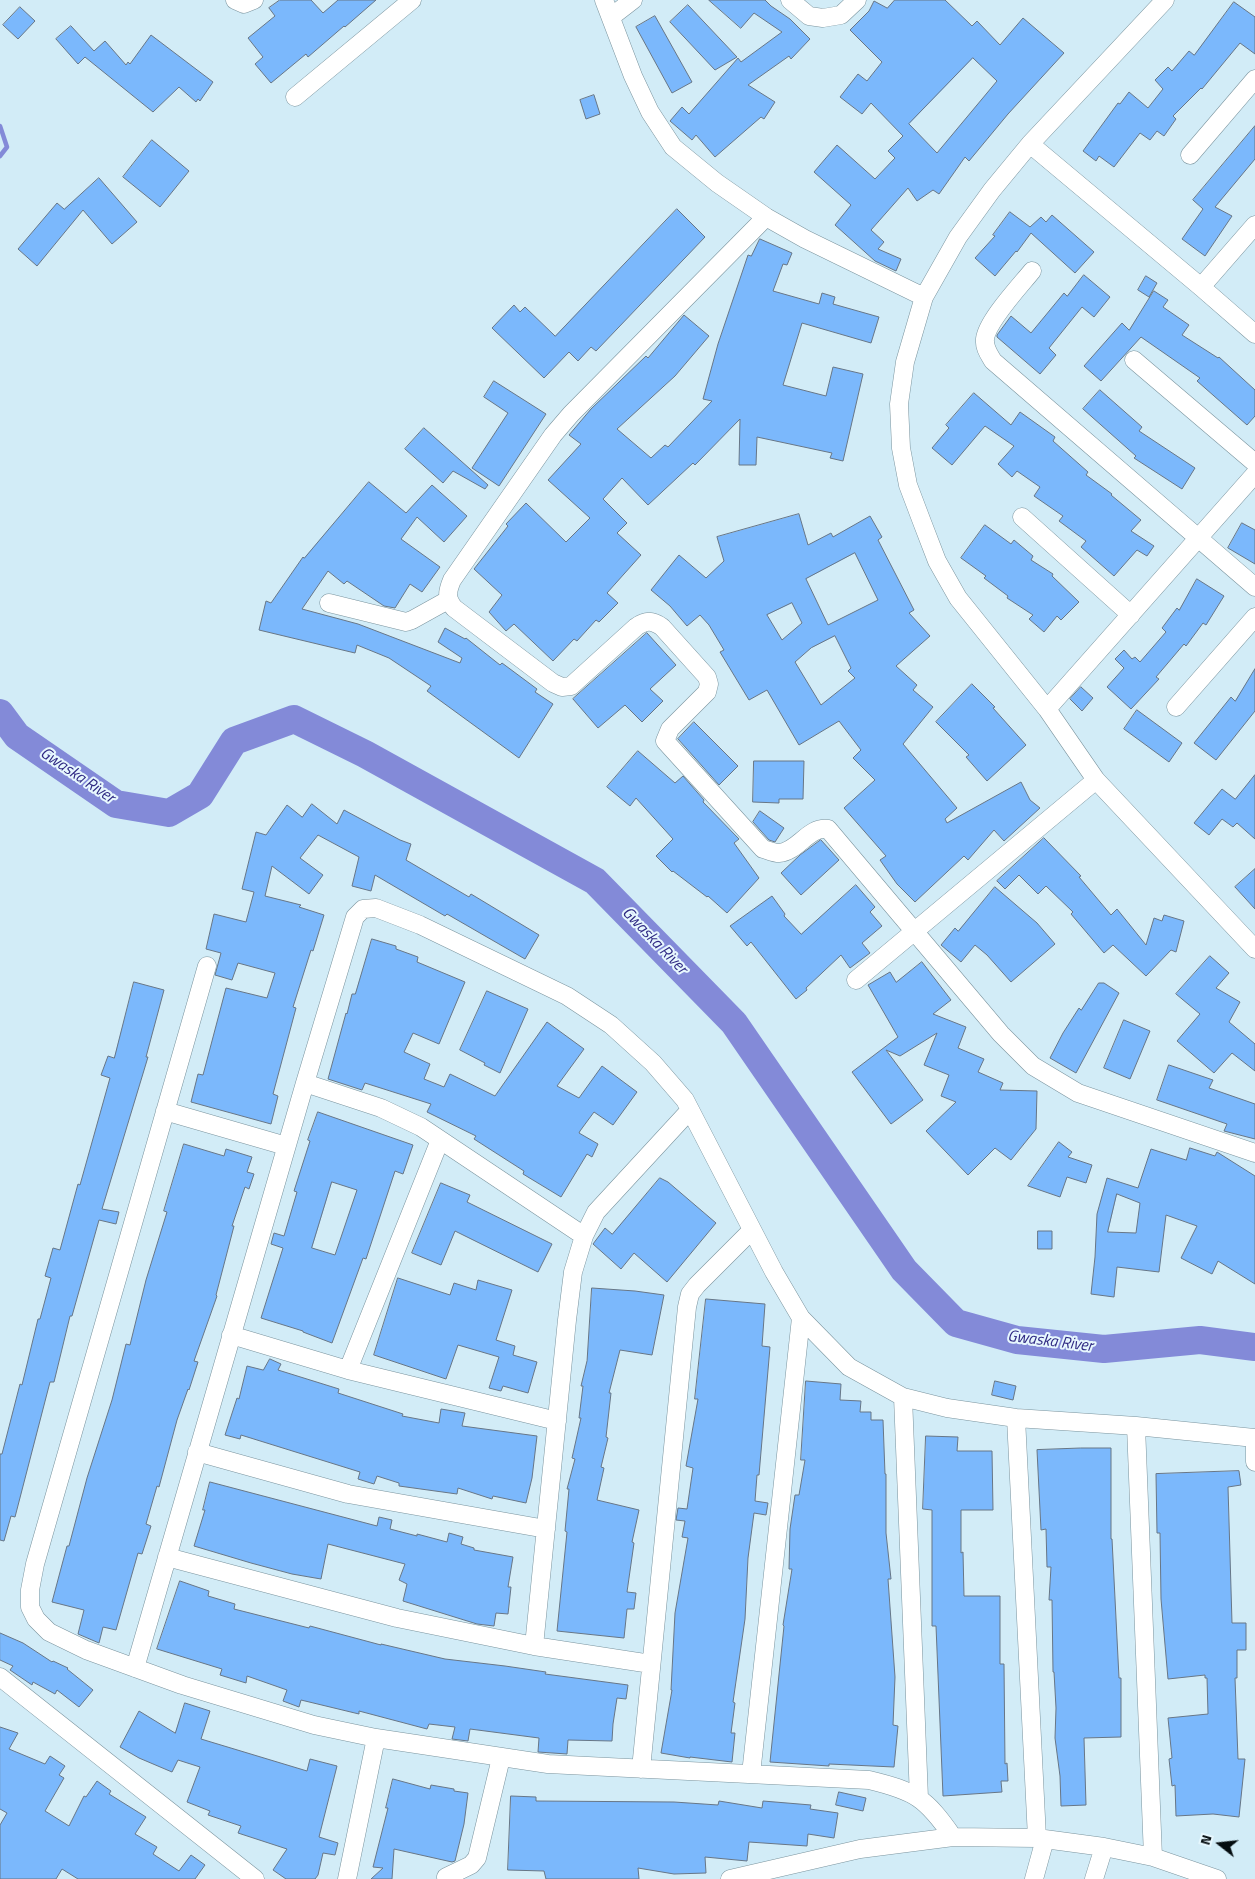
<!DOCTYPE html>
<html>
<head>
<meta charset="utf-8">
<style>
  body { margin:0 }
  #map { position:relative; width:1255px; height:1879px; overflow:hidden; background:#d2ecf7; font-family:"Titillium Web",sans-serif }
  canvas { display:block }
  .north { position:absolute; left:1195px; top:1819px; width:50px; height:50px; -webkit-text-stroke:4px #e7f7fe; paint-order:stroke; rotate:286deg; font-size:14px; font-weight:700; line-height:20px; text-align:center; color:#050d10 }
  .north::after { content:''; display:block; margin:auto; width:18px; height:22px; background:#050d10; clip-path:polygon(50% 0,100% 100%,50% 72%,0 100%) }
</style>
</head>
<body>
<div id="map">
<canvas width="1255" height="1879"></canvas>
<div class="north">N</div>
</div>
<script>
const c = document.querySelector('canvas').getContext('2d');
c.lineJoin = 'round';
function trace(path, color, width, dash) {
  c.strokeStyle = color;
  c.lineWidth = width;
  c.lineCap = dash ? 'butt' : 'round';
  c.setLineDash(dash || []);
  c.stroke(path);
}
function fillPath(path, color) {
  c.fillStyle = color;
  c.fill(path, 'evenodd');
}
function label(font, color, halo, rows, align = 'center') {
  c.font = font + ' "Titillium Web",sans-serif';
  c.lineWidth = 4;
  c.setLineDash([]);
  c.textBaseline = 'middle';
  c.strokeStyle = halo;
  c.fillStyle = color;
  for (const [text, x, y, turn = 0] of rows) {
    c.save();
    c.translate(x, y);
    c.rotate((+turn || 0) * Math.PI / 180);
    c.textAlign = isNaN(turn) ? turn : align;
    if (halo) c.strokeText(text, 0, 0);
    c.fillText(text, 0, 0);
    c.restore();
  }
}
const stream = new Path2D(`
  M0 126 7 147 0 156`);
const river = new Path2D(`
  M0 713 17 736 116 804 169 813 200 795 234 741 294 719 365 754 595 881 734 1023 904 1270 956 1323 1017 1340 1104 1349 1200 1340 1255 1347`);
const building = new Path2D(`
  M280 0H311L323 13 338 0H376L345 27 344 26 308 57 306 54 271 83 255 64 263 57 248 38 275 16 269 8Z
  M709 0H765L771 6 790 19 810 39 791 59 789 56 748 85 775 102 764 119 761 117 715 157 696 135 692 140 670 121 682 107 689 114 738 58 741 62 782 32 754 13 741 28Z
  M895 0H945L972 26 977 21 1000 45 1023 18 1064 53 1008 114 969 161 965 157 939 194 933 190 917 201 908 188 871 230 884 242 878 249 901 259 896 271 875 261 835 225 851 205 814 172 837 145 875 179 895 158 888 151 903 136 871 103 862 114 840 97 858 74 867 81 882 62 850 30 869 11 874 1 887 8ZM973 58 997 81 937 153 909 124Z
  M1234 2 1255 17V54L1240 43 1202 89 1201 88 1173 116 1176 119 1164 136 1157 131 1150 140 1140 133 1114 167 1099 156 1096 161 1083 151 1118 103 1120 104 1129 92 1148 108 1163 89 1155 80 1168 67 1172 71 1189 51 1194 55Z
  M688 5 737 57 715 70 670 22Z
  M20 7 35 21 18 39 3 25Z
  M655 16 692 82 672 93 636 27Z
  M71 26 94 51 105 41 126 65 128 62 130 64 151 35 213 82 200 101 198 99 196 102 179 87 153 112 85 57 78 64 56 39Z
  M594 95 600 114 586 119 580 100Z
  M1255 126V159L1215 207 1232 216 1205 256 1182 239 1203 209 1193 200Z
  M152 140 189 171 160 207 123 177Z
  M99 178 137 222 112 244 83 210 37 266 18 249 57 203 64 209Z
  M677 209 705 237 596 351 591 347 578 361 569 352 544 378 492 328 514 305 520 312 525 307 555 336Z
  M1010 212 1030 227 1041 217 1046 222 1052 215 1094 252 1075 273 1031 233 1017 252 1016 251 995 276 975 258 995 236 993 235Z
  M760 239 792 253 787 265 783 264 773 291 819 304 822 293 835 297 833 304 879 317 871 343 802 323 783 385 826 396 833 367 863 374 843 461 830 458 832 453 757 437 756 465H739L740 419 695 465 693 463 648 505 622 478 603 499 627 523 617 533 641 555 607 593 618 603 599 622 596 620 577 641 574 639 553 661 514 624 506 631 489 612 502 595 474 569 508 526 506 524 526 503 566 542 590 518 548 480 581 444 569 435 591 409 646 356 648 358 684 315 709 336 675 376 617 429 651 458 665 445 668 447 712 401 703 399 718 344 748 255 751 256Z
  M1084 275 1110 297 1094 317 1082 307 1049 348 1056 355 1040 374 997 337V335L1011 316 1031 333 1064 293 1067 296Z
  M1146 276 1157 283 1149 297 1138 290Z
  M1154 291 1168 300 1163 307 1189 325 1182 335 1218 358 1219 357 1255 390V416L1247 425 1197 381 1200 378 1141 337 1101 381 1084 366 1122 323 1129 330Z
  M494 381 546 414 499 486 472 468 508 413 484 397Z
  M1100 390 1142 427 1139 431 1195 468 1182 489 1134 458 1136 456 1083 409Z
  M974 393 1011 425 1020 412 1055 437 1053 441 1088 472 1086 475 1112 494 1111 495 1141 520 1131 531 1154 546 1147 556 1137 550 1114 576 1081 547 1086 541 1059 521 1063 516 1034 496 1040 487 1017 471 1012 477 998 464 1014 446 985 426 952 465 932 448 949 428 946 425Z
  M424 428 488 485 485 489 453 471 443 483 405 449Z
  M369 482 406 513 432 485 467 516 444 542 417 517 401 539 440 567 422 592 410 584 395 608 384 606 347 581 344 584 328 571 302 609 358 624 460 663 462 658 438 642 445 628 465 639 466 638 500 665 502 663 537 689 535 692 553 704 519 758 427 691 431 686 389 658 357 645 355 653 259 630 266 601 271 603 303 557 304 558Z
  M799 514 808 545 831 533 833 537 870 516 882 537 878 540 914 610 909 613 930 636 896 666 917 685 913 690 933 707 903 744 957 808 945 819 947 823 1021 782 1030 800 1040 808 1004 841 994 830 968 860 964 856 915 902 897 884 880 860 886 856 844 808 875 780 853 758 861 750 839 721 799 745 767 690 749 700 720 652 724 650 709 625 700 615 687 626 670 606 651 590 679 555 706 578 724 561 717 537ZM855 553 878 600 828 625 806 579ZM792 603 802 623 782 640 767 615ZM835 636 851 668 848 671 855 678 821 705 795 662 811 648Z
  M1242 523 1255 530V564L1228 548Z
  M985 525 1011 544 1014 540 1033 556 1031 560 1053 574 1052 576 1079 602 1061 620 1057 616 1044 632 1029 619 1033 615 1007 598 1008 596 984 578 986 576 961 558Z
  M1197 579 1224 596 1206 625 1203 623 1186 646 1184 644 1156 677 1159 679 1131 709 1107 687 1124 668 1115 659 1124 650 1132 659 1135 657 1140 662 1166 632 1162 628 1177 608 1179 610Z
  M647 633 676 665 650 689 663 701 642 722 625 705 598 728 573 699Z
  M1255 669V711L1216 760 1194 743 1231 697 1235 701Z
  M972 684 995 707 993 708 1026 745 987 781 966 757 969 755 936 722Z
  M1081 687 1093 698 1082 711 1070 699Z
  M1137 710 1182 743 1169 762 1124 729Z
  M694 722 738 766 719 785 678 739Z
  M638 751 675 783 683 776 704 800 703 802 739 839 734 843 759 878 727 913 708 896 707 897 673 871 672 872 656 856 673 839 636 798 630 806 607 787Z
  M754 761H804L803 799H779V803L753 802Z
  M1255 775V839L1237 823 1233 827 1222 819 1209 835 1194 823 1222 789 1235 799Z
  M312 804 337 824 344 810 400 840 411 844 406 860 469 897 471 894 539 935 525 959 447 914 445 916 375 875 371 891 352 886 359 857 318 835 300 858 323 875 309 894 272 866 265 896 301 905 299 907 324 915 313 951 311 950 293 1007 296 1008 273 1094 278 1096 271 1124 191 1102 198 1074 203 1075 226 988 267 998 275 973 238 963 232 980 215 975 221 953 206 949 214 914 246 922 254 892 242 889 256 832 266 835 287 805 302 817Z
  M760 811 784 828 775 842 769 840 753 822Z
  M1044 838 1081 876 1079 877 1111 915 1117 909 1146 945 1154 918 1162 921 1164 915 1184 921 1176 952 1171 950 1146 976 1113 945 1104 953 1071 914 1073 912 1046 886 1038 894 1019 875 1005 889 997 881Z
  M821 840 839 860 801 895 781 873 800 855Z
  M1255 869V909L1235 887Z
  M856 885 875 907 870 912 882 926 862 943 870 953 850 968 841 955 806 988 807 990 796 999 751 942 747 946 730 926 772 896 785 914 784 916 801 934Z
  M995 887 1037 923 1055 944 1011 982 987 955 975 945 961 962 941 945 955 928 958 931Z
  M372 939 396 946V949L418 957 417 962 465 982 439 1044 413 1033 404 1052 430 1064 424 1079 444 1087 450 1074 495 1096 547 1022 584 1049 557 1086 579 1098 602 1066 637 1092 613 1125 594 1112 580 1131 579 1133 598 1144 592 1157 587 1154 561 1197 523 1174 524 1171 474 1139 476 1136 427 1112 431 1104 365 1083 362 1090 328 1079 346 1013 347 1014 352 994H355Z
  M1210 956 1229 973 1216 988 1240 1002 1229 1022 1255 1044V1071L1232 1053 1214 1073 1177 1041 1200 1014 1176 994Z
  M922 962 951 1000 933 1014 966 1027 958 1048 984 1059 978 1072 1003 1083 1000 1090 1037 1091 1036 1129 1011 1160 995 1148 968 1175 926 1131 956 1102 941 1096 949 1075 924 1065 937 1033 900 1056 886 1050 923 1100 891 1124 852 1072 898 1037 868 985 890 972 896 982Z
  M134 982 164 990 146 1057H148L102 1209 119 1212 116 1224 99 1220 72 1316H70L54 1382H50L15 1517 11 1516 4 1541 0 1540V1454H2L20 1384 22 1385 38 1319H40L51 1278 45 1276 53 1248 60 1250 78 1184 80 1185 110 1078 101 1075 108 1056 114 1058Z
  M1099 983H1104L1119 993 1076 1073 1050 1058 1063 1033 1079 1008 1081 1010Z
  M487 991 528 1009 500 1073 484 1065 485 1063 460 1050Z
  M1124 1020 1150 1031 1130 1079 1104 1068Z
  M1169 1065 1213 1080 1209 1088 1255 1104V1139L1224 1131 1227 1124 1157 1100Z
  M318 1112 413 1145 403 1174 395 1171 366 1259 363 1258 332 1343 303 1332V1331L261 1318 283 1248 271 1244 274 1233 284 1236 297 1192 294 1191 310 1141 308 1140ZM332 1182 357 1190 335 1255 312 1248Z
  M1059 1142 1072 1152 1068 1157 1092 1165 1086 1183 1067 1177 1060 1197 1028 1186Z
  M184 1144 224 1156 226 1149 252 1157 247 1172 254 1174 249 1189 245 1187 232 1226H234L216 1295 217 1296 194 1361 198 1362 189 1390 188 1389 177 1420 159 1487 157 1486 146 1524 151 1526 142 1554 138 1553 116 1630 103 1627 99 1643 78 1634 84 1610 52 1602 67 1546H69L87 1478 112 1400 126 1344 130 1345 146 1280 167 1212 164 1211Z
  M1190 1148 1215 1156 1217 1152 1255 1176V1284L1218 1261 1212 1274 1181 1258 1197 1226 1166 1215 1159 1272 1117 1267 1114 1297 1091 1294 1095 1257 1097 1214 1107 1178 1138 1188 1151 1149 1186 1160ZM1117 1194 1140 1203 1136 1233 1108 1232Z
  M660 1178 668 1182 716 1223 667 1282 634 1253 621 1269 593 1244 605 1228 612 1234Z
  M441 1183 470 1195 467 1202 552 1244 538 1272 455 1231 441 1265 412 1253Z
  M1038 1231H1052V1249H1038Z
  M398 1278 450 1295 454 1283 476 1290 478 1280 512 1290 496 1340 515 1346 513 1355 537 1362 528 1393 503 1386 501 1391 489 1388 499 1357 458 1345 446 1379 374 1355Z
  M592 1288 635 1291 664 1295 652 1355 620 1350 609 1393H611L606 1437 608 1438 601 1467 604 1468 597 1500 639 1510 632 1542 634 1543 627 1592 636 1593 634 1609H627L624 1638 557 1631 567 1532 565 1531 569 1489H567L575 1459 572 1458 581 1418H579L583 1386H581L587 1361Z
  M706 1299 765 1304 762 1346 770 1347 759 1475H757L755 1501 768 1503 766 1515 754 1513 748 1558 745 1619 733 1702 735 1703 731 1733H735L732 1762 690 1757V1758L661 1753 672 1690H671L675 1613 688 1538 682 1537 685 1521 676 1520 678 1508 687 1509 693 1468 686 1466 698 1399H695Z
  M270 1359 281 1364 278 1370 339 1389 338 1393 403 1414 402 1416 439 1423 441 1409 465 1413 462 1426 537 1436 532 1478 526 1503 493 1496 492 1499 458 1488 457 1494 399 1486V1483L377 1476 374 1484 358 1479 360 1472 241 1435 240 1439 225 1435 237 1398 239 1399 247 1366 263 1370Z
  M806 1381 841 1384 840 1400 861 1401 860 1412H871V1420H883L885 1474H886V1533L891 1579H888L895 1677 893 1725 898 1726 894 1767 829 1764V1766L770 1762 784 1626 783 1625 792 1569H789L790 1529 795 1495H799L805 1460H801Z
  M995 1381 1016 1386 1013 1400 992 1395Z
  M926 1436 958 1437 957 1451H992L993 1510H961V1553L963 1552 964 1596H1000V1664H1004L1005 1764 1007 1763 1008 1781H1001L1002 1792 943 1796 936 1626H932V1510L923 1509Z
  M1081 1448H1111V1539H1112L1119 1678H1121V1737L1084 1738 1086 1805 1061 1806 1060 1776 1055 1738 1056 1708 1054 1672H1053L1052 1600H1049L1051 1567H1047L1046 1529 1041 1530 1037 1450Z
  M1239 1471 1241 1485 1228 1487 1232 1623H1246V1650H1237V1678H1235L1238 1759H1245L1239 1817 1213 1814 1176 1816 1175 1785 1172 1786 1169 1759 1172 1758 1168 1718 1208 1714 1207 1678H1205V1675L1168 1679 1161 1599 1160 1533H1157L1156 1474Z
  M210 1482 377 1526 379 1517 392 1520 390 1529 417 1536V1534L447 1542 449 1533 463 1537 461 1544 474 1548V1550L513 1557 508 1587H511L508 1614 496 1613 494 1626 477 1624 403 1601 407 1584 399 1580 405 1564 328 1544 321 1579 292 1574 251 1563 194 1546 205 1510H203Z
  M180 1581 209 1591 208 1596 235 1604 234 1609 309 1628 310 1626 381 1645V1644L445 1659 505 1666 546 1672 545 1674 628 1685 626 1699 617 1698 613 1724 612 1741 568 1740 567 1754 538 1752 539 1738 470 1729 468 1741 452 1739 455 1727 429 1724 427 1729 359 1711V1714L301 1700 299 1707 283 1701 287 1690 247 1676 246 1683 220 1675 222 1669 157 1649Z
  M0 1633 23 1643 52 1662 53 1661 68 1668 67 1669 93 1690 79 1707 57 1690 55 1694 33 1682 32 1685 10 1670 13 1666 0 1660Z
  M185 1703 210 1711 201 1739 307 1771 310 1759 337 1766 319 1837 338 1843 335 1855 323 1853 318 1875 315 1879H286L273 1870 287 1849 238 1833 241 1826 208 1815 210 1811 187 1802 200 1767 178 1760 172 1772 139 1758 120 1747 139 1711 175 1733Z
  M0 1727 18 1733 9 1749 45 1764 50 1756 65 1766 59 1775 64 1778 45 1811 69 1826 84 1796 86 1797 97 1781 111 1791 109 1794 146 1817 135 1834 157 1847 153 1854 179 1871 191 1855 205 1865 195 1879H78L62 1869 56 1879H0V1825L7 1813 0 1809Z
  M393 1779 430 1789 431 1785 454 1789V1791L468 1793 464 1824 455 1861 452 1862 394 1849 392 1879H371L383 1868 373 1867 388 1808H386Z
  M839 1792 866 1798 863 1811 836 1805Z
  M511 1796 536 1797V1801L674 1802 718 1805 719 1801 762 1808 763 1801 811 1805 810 1809 838 1813 834 1838 808 1834 807 1846 749 1842 747 1861 705 1857 706 1873 674 1874 638 1868 639 1879H546L544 1871 508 1870Z`);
const minor = new Path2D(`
  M235 0 244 4 254 0
  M604 0 633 76 650 112 673 147 717 183 766 217 805 239 924 297
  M790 0 809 16 823 18 841 15 857 0
  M1165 0 1030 144 992 190 958 237 924 297 905 362 899 404 901 448 908 485 922 522 937 561 958 598 1047 709 1096 780 1255 949
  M611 17 633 0
  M295 97 412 0
  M1030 144 1201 287 1255 334
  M1190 155 1255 79
  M766 217 571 414 553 435 452 580C447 592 446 598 454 608L553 683 562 687 571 686 636 627C646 620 652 620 662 627L707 677 709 684 707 692 670 729 665 741 763 849C768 850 773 853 779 853 798 852 808 826 828 829L1001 1034 1033 1066 1078 1093 1255 1153
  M1032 271C1020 286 987 321 985 339 984 348 989 354 993 361L1255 587
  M1201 287 1255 225
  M1134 360 1255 463
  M1022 517 1131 615
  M329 603 406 622 412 620 448 600
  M1176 707 1255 617
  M1047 709 1255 474
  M207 966 35 1564 30 1590V1607L36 1619 49 1632 86 1650 182 1685 314 1725 376 1738 548 1764 869 1780C915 1791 926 1798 953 1837
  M856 980 1096 780
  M305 1083 381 1108 421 1127 584 1236
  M165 1111 286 1146
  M231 1335 348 1370 557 1421
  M348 1370 440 1140
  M903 1397 919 1798
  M1016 1418 1037 1838
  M1136 1426 1153 1857
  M1255 1438V1462
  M197 1452 348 1494 546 1529
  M167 1557 397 1618 534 1646 651 1664
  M534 1646 567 1320 573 1272 584 1236 596 1212 690 1110
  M135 1668 305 1083 355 917 363 909 376 908 420 925 567 996 611 1025 653 1063 685 1100 774 1272 801 1318 849 1367 903 1397 947 1408 1016 1418 1136 1426 1255 1438
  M0 1677 255 1879
  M641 1769 687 1307 690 1294 697 1285 752 1230
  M751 1774 801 1318
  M446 1877 471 1865 477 1858 501 1758
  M347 1879 376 1738
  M730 1879 860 1849 953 1837 1037 1838 1104 1847 1153 1857 1217 1879
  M1034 1879 1045 1839
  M1094 1879 1104 1847`);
const waterNames = [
  ["Gwaska River",77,776,34],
  ["Gwaska River",654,941,46],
  ["Gwaska River",1050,1342,7]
];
trace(stream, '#838ad8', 4.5);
trace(river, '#838ad8', 28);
fillPath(building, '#7bb8fc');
trace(building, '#677686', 1);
trace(minor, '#7b949e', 19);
trace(minor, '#fff', 18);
label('italic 16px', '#2f2983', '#e7f7fe', waterNames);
</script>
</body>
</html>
